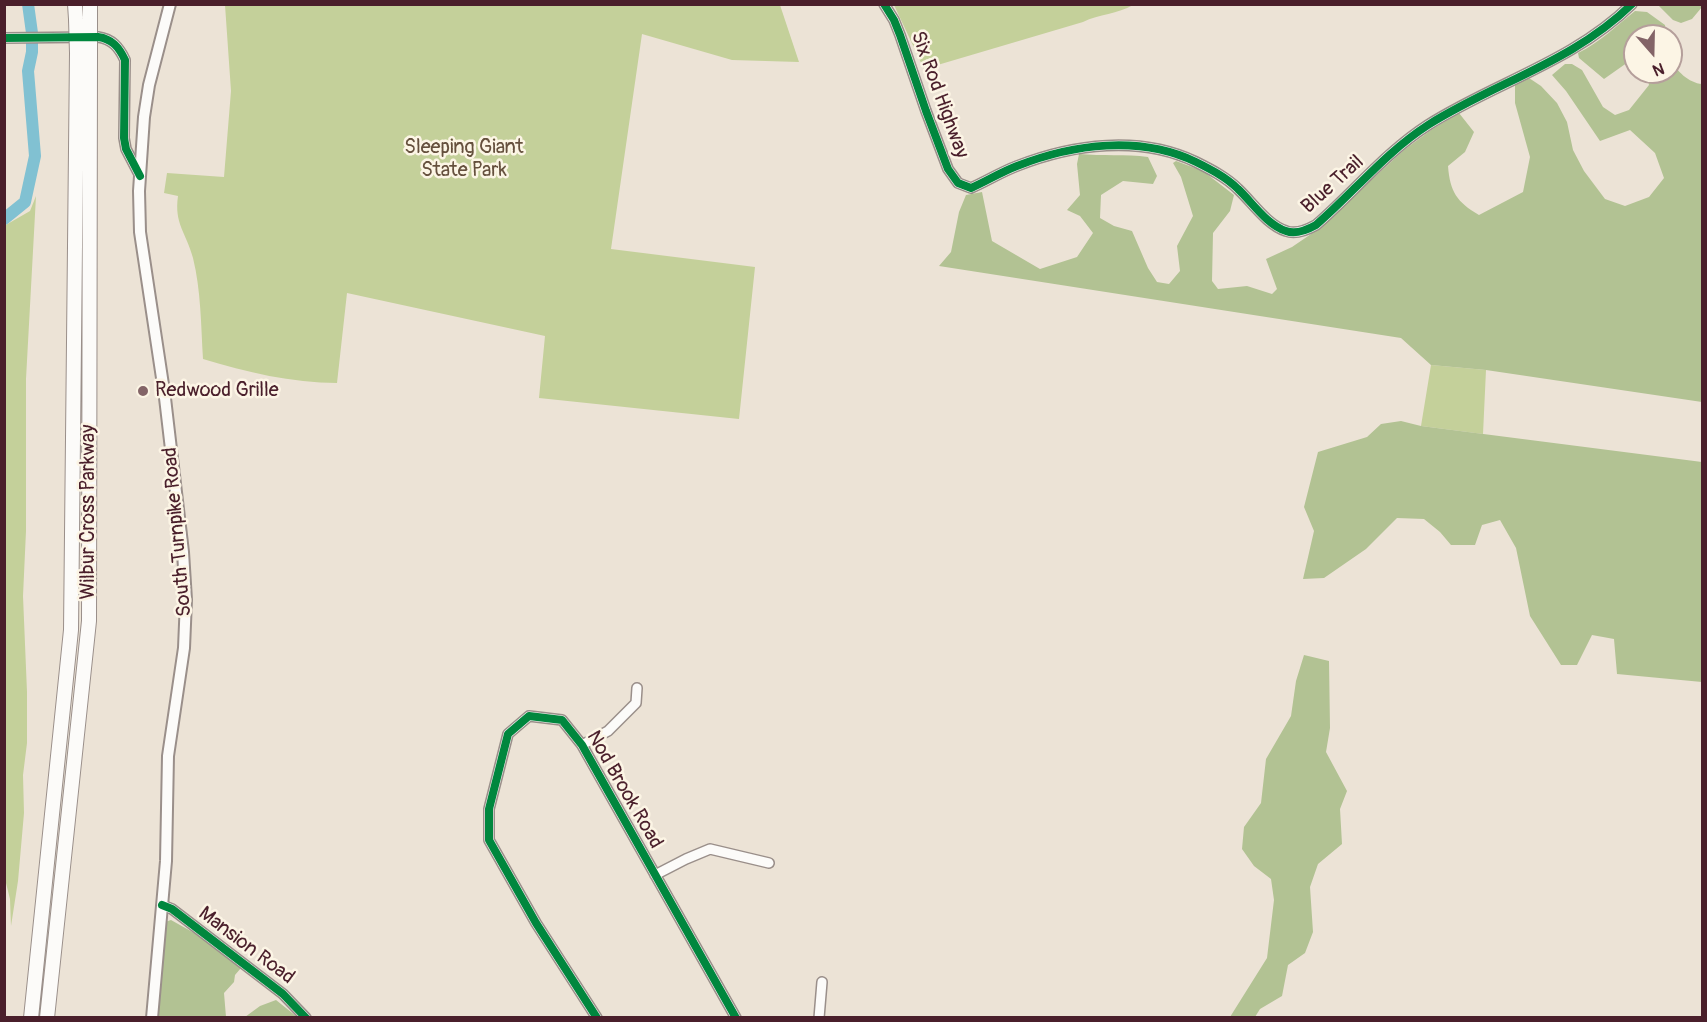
<!DOCTYPE html>
<html>
<head>
<meta charset="utf-8">
<style>
  body { margin:0 }
  #map { position:relative; width:1707px; height:1022px; overflow:hidden; background:#ece3d6; font-family:Pangolin,sans-serif }
  canvas { display:block }
  .frame { position:absolute; inset:0; border:6px solid #4a1f2b; pointer-events:none }
  .north { position:absolute; left:1623px; top:24px; width:60px; height:60px; box-sizing:border-box; background:#fcf5e5; border:2px solid #b59f9b; border-radius:50%; rotate:160deg; font-size:16px; font-weight:700; line-height:24px; text-align:center; color:#4a1f2b }
  .north::after { content:''; display:block; margin:auto; width:21px; height:27px; background:#836467; clip-path:polygon(50% 0,100% 100%,50% 72%,0 100%) }
</style>
</head>
<body>
<div id="map">
<canvas width="1707" height="1022"></canvas>
<div class="frame"></div>
<div class="north">N</div>
</div>
<script>
const c = document.querySelector('canvas').getContext('2d');
c.lineJoin = 'round';
function fillPath(path, color) {
  c.fillStyle = color;
  c.fill(path, 'evenodd');
}
function trace(path, color, width, dash) {
  c.strokeStyle = color;
  c.lineWidth = width;
  c.lineCap = dash ? 'butt' : 'round';
  c.setLineDash(dash || []);
  c.stroke(path);
}
function label(font, color, halo, rows, align = 'center') {
  c.font = font + ' Pangolin,sans-serif';
  c.lineWidth = 5;
  c.setLineDash([]);
  c.textBaseline = 'middle';
  c.strokeStyle = halo;
  c.fillStyle = color;
  for (const [text, x, y, turn = 0] of rows) {
    c.save();
    c.translate(x, y);
    c.rotate((+turn || 0) * Math.PI / 180);
    c.textAlign = isNaN(turn) ? turn : align;
    if (halo) c.strokeText(text, 0, 0);
    c.fillText(text, 0, 0);
    c.restore();
  }
}
const green = new Path2D(`
  M225 5H780L799 62 732 60 642 34 611 249 755 267 739 419 539 398 545 336 347 293 337 383C292 383 246 372 203 359 201 326 201 290 193 258 186 232 174 224 178 196L164 193 167 173 224 177 231 91Z
  M894 5H1133C1118 14 1099 14 1083 22L924 69Z
  M36 196 26 379V531L23 596 27 692V743L23 775 24 813 18 881 11 926 10 899 4 875V226L30 211Z
  M1431 365 1486 370 1483 434 1421 426Z`);
const forest = new Path2D(`
  M1658 5H1702V7L1692 19 1681 23 1673 20Z
  M1635 11 1647 12 1665 25 1666 36H1635V61L1631 60 1604 79 1579 58 1578 53C1599 43 1616 26 1635 11Z
  M1671 59C1676 71 1689 83 1702 84V402L1486 370 1431 365 1401 338 939 266 951 252 959 212 966 195 982 192 992 241 1040 269 1077 257 1093 233 1080 216 1067 210 1080 195 1077 164 1079 154C1102 156 1126 154 1148 157L1157 176 1153 184 1123 181 1101 195 1100 218 1114 226 1132 231 1148 268 1157 282 1169 284 1180 271 1177 246 1193 216 1181 177 1173 163 1176 161 1203 171 1234 195 1230 211 1213 233 1212 281 1218 289 1247 286 1272 294 1277 289 1266 259 1292 247 1317 230 1404 150 1431 130 1459 113 1474 132 1465 152 1448 166C1450 192 1457 202 1479 215L1523 192 1530 157 1515 103V82L1529 78 1541 86 1557 103 1567 122 1573 150 1584 171 1605 199 1625 206 1649 197 1664 178 1655 153 1630 130 1600 141 1566 91 1552 75 1565 64H1572L1582 70 1603 107 1615 115 1629 110 1649 85 1646 72H1671Z
  M1401 421 1421 426 1702 462V682L1617 674 1614 639 1592 635 1577 665H1561L1530 616 1516 548 1500 520 1482 525 1475 545H1451L1440 532 1424 519 1397 518 1366 549 1324 578 1303 579 1314 531 1304 507 1318 452 1367 437 1381 424Z
  M1304 655 1329 661 1330 728 1326 752 1347 791 1340 809 1342 844 1318 864 1310 887 1313 932 1305 953 1288 965 1282 996 1260 1009 1255 1017H1230L1267 958 1274 900 1271 879 1254 866 1242 849 1244 827 1261 803 1266 759 1291 716 1296 681Z
  M171 920 196 934 241 968 235 975 234 982 224 993 226 1017 156 1018 165 922Z
  M276 1000 296 1016 293 1018 245 1017 260 1006Z`);
const river = new Path2D(`
  M4 219 25 202 35 156 28 71 32 52V33L28 4`);
const minor = new Path2D(`
  M884 4 894 20 900 35 926 111 948 169 958 183 971 188C987 181 1001 172 1017 166 1073 144 1140 135 1196 162 1210 169 1226 177 1238 189 1252 202 1267 225 1286 231 1296 235 1307 230 1316 225 1354 192 1386 152 1428 125 1496 82 1573 62 1632 4
  M4 38 98 37C112 39 119 47 125 60L124 138 126 149 140 176
  M582 745 608 731 636 703 637 688
  M655 875 686 859 710 849 769 863
  M162 905 172 909 283 994 306 1018
  M597 1018 536 923 489 840V809L508 734 529 716 562 720 582 745 736 1018
  M819 1018 822 982`);
const major = new Path2D(`
  M152 1018 166 861 168 756 184 648 186 600 183 552 165 398 140 232 139 191 144 117 149 85 170 4`);
const highway = new Path2D(`
  M75 4 76 19
  M90 4V18
  M31 1018 71 630 77 53
  M47 1018 89 621 90 54`);
const highwayBridge = new Path2D(`
  M90 18V54
  M76 19 77 53`);
const cycleway = new Path2D(`
  M884 4 894 20 900 35 926 111 948 169 958 183 971 188C987 181 1001 172 1017 166 1073 144 1140 135 1196 162 1210 169 1226 177 1238 189 1252 202 1267 225 1286 231 1296 235 1307 230 1316 225 1354 192 1386 152 1428 125 1496 82 1573 62 1632 4
  M4 38 98 37C112 39 119 47 125 60L124 138 126 149 140 176
  M162 905 172 909 283 994 306 1018
  M597 1018 536 923 489 840V809L508 734 529 716 562 720 582 745 736 1018`);
const markers = [
  [143,391,6,"#836467"]
];
const streetNames = [
  ["Six Rod Highway",939,95,70],
  ["Blue Trail",1333,185,-42],
  ["Wilbur Cross Parkway",89,512,-90],
  ["South Turnpike Road",178,532,-95],
  ["Nod Brook Road",624,790,60],
  ["Mansion Road",246,946,37]
];
const parkNames = [
  ["Sleeping Giant",464,148],
  ["State Park",464,171]
];
const poiNames = [
  ["Redwood Grille",155,391]
];
fillPath(green, '#c4d09a');
fillPath(forest, '#b2c293');
trace(river, '#81c1d2', 12);
trace(minor, '#9a8f8a', 12);
trace(major, '#9a8f8a', 14);
trace(highway, '#9a8f8a', 16);
trace(minor, '#fcfbf9', 9);
trace(major, '#fcfbf9', 10);
trace(highway, '#fcfbf9', 14);
trace(highwayBridge, '#9a8f8a', 16, []);
trace(highwayBridge, '#fcfbf9', 14);
trace(cycleway, '#00873e', 8);
for (const [x, y, r, color] of markers) {
  const dot = new Path2D();
  dot.arc(x, y, r, 0, 2 * Math.PI);
  c.fillStyle = color;
  c.fill(dot);
  trace(dot, '#fcf5e5', 2);
}
label('20px', '#4a1f2b', '#fcf5e5', streetNames);
label('20px', '#65503d', '#fcf5e5', parkNames);
label('20px', '#4a1f2b', '#fcf5e5', poiNames, 'left');
</script>
</body>
</html>
